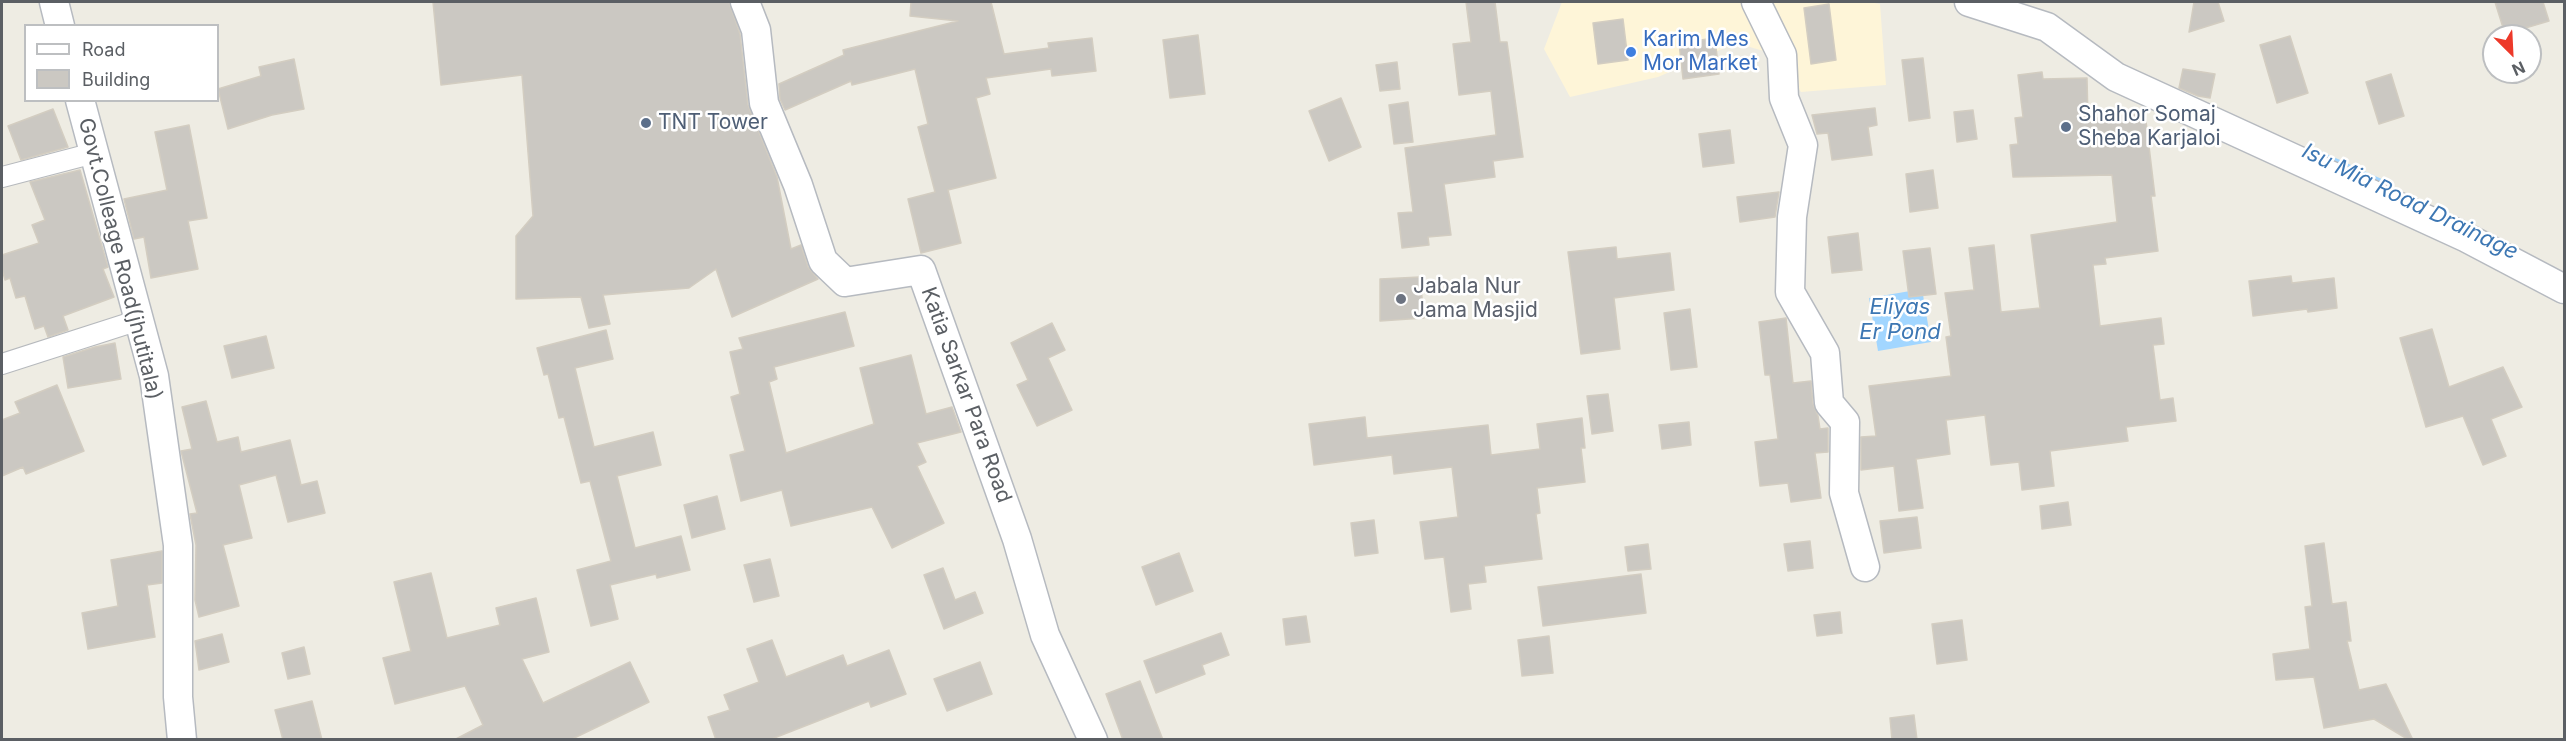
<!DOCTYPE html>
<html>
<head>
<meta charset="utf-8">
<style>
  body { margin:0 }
  #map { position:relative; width:2566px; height:741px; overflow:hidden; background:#eeece3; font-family:Inter,sans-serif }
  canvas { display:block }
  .frame { position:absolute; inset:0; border:3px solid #5b5f64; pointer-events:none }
  .legend { position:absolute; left:24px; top:24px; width:195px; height:78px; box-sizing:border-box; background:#fff; border:2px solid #bdbfc1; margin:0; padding:8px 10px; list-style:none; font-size:18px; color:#5b5f64 }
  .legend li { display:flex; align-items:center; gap:12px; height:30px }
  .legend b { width:30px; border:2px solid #bdbfc1 }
  .north { position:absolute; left:2482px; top:24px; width:60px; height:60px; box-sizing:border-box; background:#fff; border:2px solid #bdbfc1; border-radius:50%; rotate:156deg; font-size:16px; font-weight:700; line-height:24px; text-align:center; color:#5b5f64 }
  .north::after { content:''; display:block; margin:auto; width:21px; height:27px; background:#ed392a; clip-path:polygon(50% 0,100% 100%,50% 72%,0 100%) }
</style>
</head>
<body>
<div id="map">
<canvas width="2566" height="741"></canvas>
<div class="frame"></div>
<ul class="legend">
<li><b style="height:8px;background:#fff"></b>Road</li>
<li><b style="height:16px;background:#cbc8c2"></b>Building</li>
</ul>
<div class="north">N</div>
</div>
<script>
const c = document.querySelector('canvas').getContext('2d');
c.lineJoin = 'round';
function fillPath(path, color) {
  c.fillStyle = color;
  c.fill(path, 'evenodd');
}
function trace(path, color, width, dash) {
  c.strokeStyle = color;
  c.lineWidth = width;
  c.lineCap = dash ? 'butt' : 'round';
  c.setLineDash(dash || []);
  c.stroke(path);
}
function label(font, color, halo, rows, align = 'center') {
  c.font = font + ' Inter,sans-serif';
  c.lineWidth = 5;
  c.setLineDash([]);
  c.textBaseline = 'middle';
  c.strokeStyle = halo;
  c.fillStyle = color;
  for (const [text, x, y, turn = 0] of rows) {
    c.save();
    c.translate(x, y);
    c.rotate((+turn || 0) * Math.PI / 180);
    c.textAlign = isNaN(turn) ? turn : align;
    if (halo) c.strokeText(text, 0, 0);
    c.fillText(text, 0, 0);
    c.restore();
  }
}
const commercial = new Path2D(`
  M1562 2H1869L1880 4 1886 85 1801 92 1774 54 1736 43 1658 77 1570 97 1544 49Z`);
const water = new Path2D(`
  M1922 289 1931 342 1878 351 1869 298Z`);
const stream = new Path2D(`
  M2317 154 2385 185`);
const building = new Path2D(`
  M433 2H729L740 34 748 105 777 177 791 249 801 245 808 267 818 279 732 317 716 269 689 288 603 295 610 324 589 328 581 297 516 299V236L533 216 522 75 441 85Z
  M911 2H991L1004 54 1049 48 1048 43 1092 38 1096 71 1052 76 1051 69 986 78 990 94 976 98 996 178 948 190 961 243 921 253 908 199 935 192 918 127 928 124 915 69 852 85 851 81 785 110 780 99 779 84 844 55 843 50 958 21 910 16Z
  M1466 2H1495L1500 42H1507L1523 157 1493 161 1495 177 1444 184 1451 235 1428 237 1429 245 1402 248 1398 213 1413 212 1405 148 1496 135 1491 91 1459 95 1453 44 1471 42Z
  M2194 2H2218L2224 21 2189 32Z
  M2495 2H2543L2549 21 2505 34Z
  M1829 4 1836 60 1811 64 1804 8Z
  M1623 19 1628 60 1598 64 1593 23Z
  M1198 35 1205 94 1170 98 1163 40Z
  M2290 36 2308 93 2277 103 2260 45Z
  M1715 38 1719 74 1683 79 1679 43Z
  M1923 58 1930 118 1909 121 1902 60Z
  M294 59 304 109 272 115 228 129 218 89 261 76 259 67Z
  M1397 62 1400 89 1380 91 1376 65Z
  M2183 69 2215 74 2210 98 2198 96 2179 88Z
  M2042 72 2043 79 2087 78 2088 119 2145 113 2155 196H2151L2158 251 2105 258 2106 264 2093 265 2100 326 2161 318 2164 344 2153 345 2160 400 2173 398 2176 421 2126 427 2128 441 2050 451 2054 486 2022 490 2019 462 1991 465 1985 415 1946 420 1950 454 1916 459 1923 508 1899 511 1894 466 1861 470V437L1876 436 1869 386 1951 376 1946 337 1951 336 1945 293 1974 290 1969 248 1994 245 2001 312 2040 308 2031 235 2117 222 2112 175 2013 177 2010 145 2018 144 2015 118 2023 117 2018 75Z
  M2391 74 2404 116 2379 124 2366 82Z
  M1341 98 1361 147 1329 161 1309 111Z
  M1408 102 1413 142 1394 144 1389 105Z
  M1875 108 1877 125 1868 127 1872 155 1832 160 1828 133 1817 134 1812 115Z
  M53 109 68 147 21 160 8 126Z
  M1973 110 1977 139 1957 142 1954 112Z
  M189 125 207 218 188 221 198 269 151 278 144 237 134 239 124 199 167 190 155 132Z
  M1730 130 1734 163 1703 167 1699 134Z
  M80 170 108 267 103 269 114 297 63 316 68 330 48 337 44 326 35 329 25 296 16 298 10 278 5 280 2 269V255L39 243 32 225 45 220 30 182Z
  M1933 170 1938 208 1910 212 1906 174Z
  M1779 192 1775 217 1740 222 1737 197Z
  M1858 233 1862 270 1832 273 1828 237Z
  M1616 247 1617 259 1670 253 1674 290 1614 298 1620 349 1581 354 1568 252Z
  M1930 248 1936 294 1909 297 1903 251Z
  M2291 276 2292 283 2334 278 2337 308 2308 312 2307 309 2253 316 2249 281Z
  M1420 277 1424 318 1380 321V279Z
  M1690 309 1697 367 1671 370 1664 313Z
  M845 312 854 346 774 367 777 379 769 382 786 453 874 424 860 368 911 355 926 414 952 407 961 432 917 443 926 462 917 466 944 523 892 548 872 507 791 526 782 490 741 501 730 455 745 451 731 397 740 394 730 352 743 349 739 338Z
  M1786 318 1793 383 1811 381 1813 404 1818 416 1820 429 1828 428V452L1815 453 1821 498 1791 502 1788 483 1760 486 1755 442 1778 439 1770 375H1765L1759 322Z
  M1052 323 1065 350 1048 358 1072 410 1037 426 1017 385 1028 380 1011 343Z
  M2432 329 2449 387 2503 367 2522 407 2491 419 2506 456 2483 465 2463 416 2426 427 2400 338Z
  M606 330 613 359 575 368 594 447 653 432 661 465 617 476 635 548 681 536 690 570 657 578 656 574 610 585 618 619 591 626 577 570 611 561 590 481 581 483 564 417 559 418 548 374 544 375 537 348Z
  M266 336 274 368 232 378 224 346Z
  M115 343 121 379 68 388 63 357 95 347Z
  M57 385 84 451 26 474 23 467 2 476V420L20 413 15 402Z
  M1608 394 1613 431 1592 434 1587 396Z
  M206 401 217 442 238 437 241 452 290 440 301 485 317 481 325 513 288 522 276 475 239 485 252 538 223 545 239 606 199 617 195 600 196 545 190 514 197 513 181 451 192 449 182 407Z
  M1365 417 1367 438 1488 425 1491 455 1540 449 1537 424 1582 418 1585 448H1581L1585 482 1537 488 1540 513 1536 514 1542 559 1484 566 1486 582 1468 584 1471 609 1451 612 1444 557 1425 559 1420 522 1458 517 1452 467 1394 474 1392 455 1314 465 1309 424Z
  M1689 422 1691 445 1662 449 1659 425Z
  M717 496 725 529 692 538 684 505Z
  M2068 502 2071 525 2042 529 2040 506Z
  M1917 517 1921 548 1884 553 1880 521Z
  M1374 520 1378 553 1355 556 1351 523Z
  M1810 541 1813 568 1788 571 1784 544Z
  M2324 543 2332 604 2346 602 2351 641H2347L2359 690 2386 684 2413 740H2409L2374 719 2324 728 2314 677 2276 680 2273 654 2310 649 2305 607 2312 606 2305 546Z
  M1648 544 1651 569 1628 571 1625 547Z
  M162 551V583L147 585 155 637 88 649 82 613 118 606 111 560Z
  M1179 553 1193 591 1156 605 1142 567Z
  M770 559 779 596 754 602 744 565Z
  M943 568 955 600 975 592 983 613 944 629 924 575Z
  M431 573 447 638 500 625 496 608 536 598 549 652 522 659 543 703 630 662 649 702 570 740H454L483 725 465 686 395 704 383 658 411 651 394 582Z
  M1641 574 1646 613 1543 626 1538 587Z
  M1840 612 1842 633 1817 636 1814 615Z
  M1306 616 1310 642 1286 645 1283 619Z
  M1962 620 1967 660 1937 664 1932 624Z
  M1221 633 1229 655 1202 665 1205 674 1156 693 1144 661Z
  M222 634 229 662 199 670 195 641Z
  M1549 636 1553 673 1522 676 1518 640Z
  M772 640 786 677 843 655 847 666 889 650 906 694 871 707 869 701 769 740H716L708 717 730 710 724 695 759 682 747 649Z
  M304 647 310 674 288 679 282 653Z
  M980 662 992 694 947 711 934 679Z
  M1140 681 1163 740H1123L1106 694Z
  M312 701 322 740H283L275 710Z
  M1914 715 1917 740H1892L1890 718Z`);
const street = new Path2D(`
  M2 177 94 153
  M2 364 139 320`);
const secondary = new Path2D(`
  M54 2 60 26
  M745 2 756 30 764 103 798 185 823 261 845 282 921 270 1017 539 1045 635 1093 740
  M1756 2 1782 55 1784 98 1803 145 1792 217 1790 292 1825 353 1829 403 1845 422 1844 493 1865 567
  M1969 2 2047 27 2116 77 2467 238 2564 289
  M80 100 154 376 178 545V697L182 740`);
const markers = [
  [1631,52,6,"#3f7fe0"],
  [646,123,6,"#5c6f8a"],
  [2066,127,6,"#5c6f8a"],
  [1401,299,6,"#6b7280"]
];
const shopNames = [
  ["Karim Mes",1643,40],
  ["Mor Market",1643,64]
];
const serviceNames = [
  ["Shahor Somaj",2078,115],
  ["Sheba Karjaloi",2078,139],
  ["TNT Tower",658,123]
];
const streetNames = [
  ["Govt.Colleage Road(jhutitala)",120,259,76],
  ["Katia Sarkar Para Road",966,395,70]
];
const worshipNames = [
  ["Jabala Nur",1413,287],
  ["Jama Masjid",1413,311]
];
const waterNames = [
  ["Isu Mia Road Drainage",2410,202,26],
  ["Eliyas",1900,307],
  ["Er Pond",1900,332]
];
fillPath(commercial, '#fef5d8');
fillPath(water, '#a2d6ff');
trace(stream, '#a2d6ff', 8);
fillPath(building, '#cbc8c2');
trace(building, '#d3cdc1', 1.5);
trace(street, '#b6b9bd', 22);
trace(secondary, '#b6bac0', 31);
trace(street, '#fff', 20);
trace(secondary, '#fff', 28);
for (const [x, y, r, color] of markers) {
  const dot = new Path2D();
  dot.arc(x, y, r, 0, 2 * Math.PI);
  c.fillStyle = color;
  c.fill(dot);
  trace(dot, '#fff', 2);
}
label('21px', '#366cbe', '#fff', shopNames, 'left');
label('21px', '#4e5e75', '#fff', serviceNames, 'left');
label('21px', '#5b5f64', '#fff', streetNames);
label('21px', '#5b616d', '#fff', worshipNames, 'left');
label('italic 22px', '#3d77b3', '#fff', waterNames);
</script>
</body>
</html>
